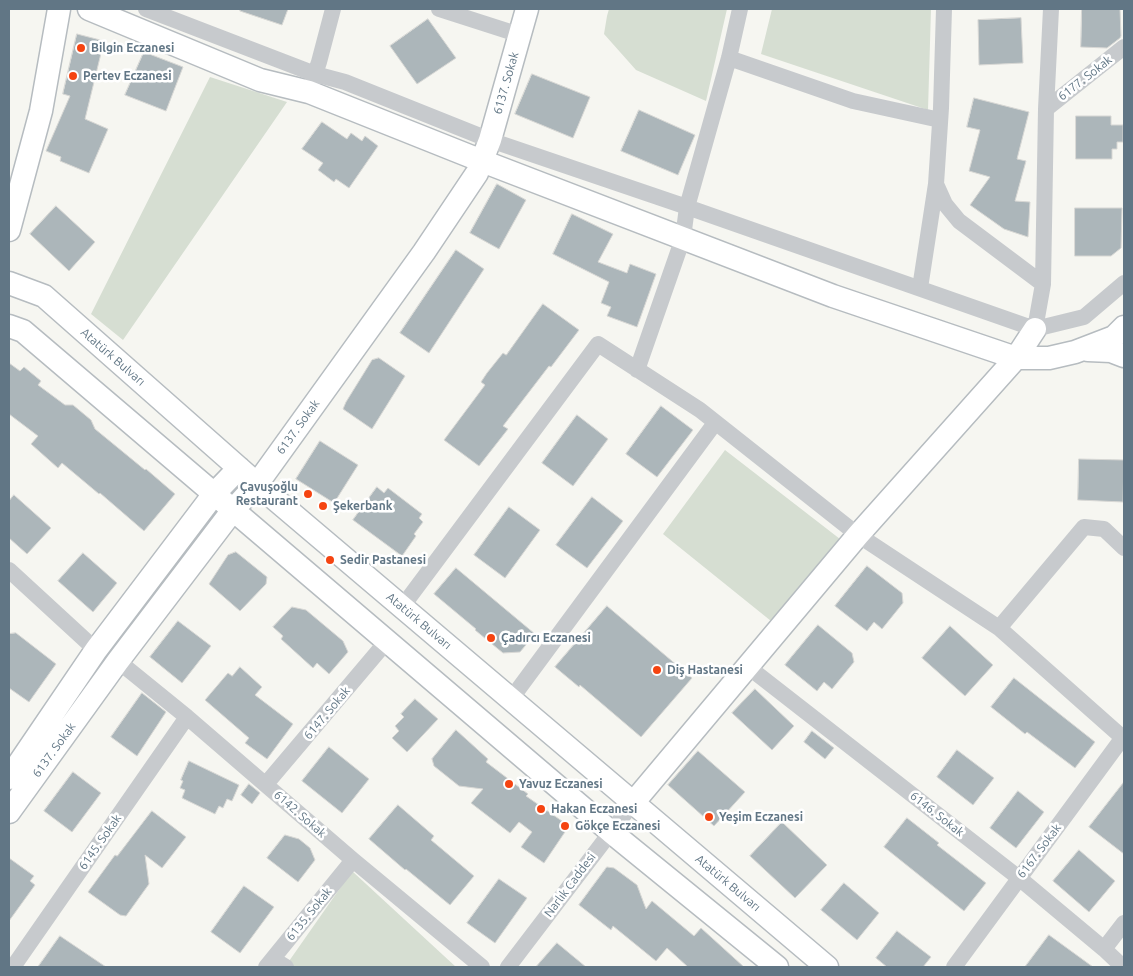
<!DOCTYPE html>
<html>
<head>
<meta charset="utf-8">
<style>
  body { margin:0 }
  #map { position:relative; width:1133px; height:976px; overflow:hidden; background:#f6f6f1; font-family:Ubuntu,sans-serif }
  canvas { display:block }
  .frame { position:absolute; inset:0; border:10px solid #617685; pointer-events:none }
</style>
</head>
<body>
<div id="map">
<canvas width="1133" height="976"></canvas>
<div class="frame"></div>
</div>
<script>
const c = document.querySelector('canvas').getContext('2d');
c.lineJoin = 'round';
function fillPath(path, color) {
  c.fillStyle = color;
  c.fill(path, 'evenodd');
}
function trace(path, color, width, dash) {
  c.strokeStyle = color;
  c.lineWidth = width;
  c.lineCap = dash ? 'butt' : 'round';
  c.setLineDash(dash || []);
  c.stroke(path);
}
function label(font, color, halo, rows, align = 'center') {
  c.font = font + ' Ubuntu,sans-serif';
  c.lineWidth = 5;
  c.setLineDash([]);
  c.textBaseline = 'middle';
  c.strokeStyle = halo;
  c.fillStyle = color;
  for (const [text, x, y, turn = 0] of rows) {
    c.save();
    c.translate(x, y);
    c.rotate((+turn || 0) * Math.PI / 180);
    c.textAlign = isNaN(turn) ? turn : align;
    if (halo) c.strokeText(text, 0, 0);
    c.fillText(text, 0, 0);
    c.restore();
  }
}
const green = new Path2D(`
  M609 9H727L706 101 636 70 604 34 607 16Z
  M772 9H931L928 110 761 54Z
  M210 77 287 102 123 340 91 314Z
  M725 450 840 539 771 621 663 534Z
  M352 871 456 967H293L287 964Z`);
const building = new Path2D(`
  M241 9H288L282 25 240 11Z
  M1082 9H1120L1121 36 1120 38 1107 48 1081 47Z
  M1021 18 1023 63 979 65 978 20Z
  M428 19 456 58 417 84 390 46Z
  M77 34 104 41 85 119 108 129 89 173 60 161 61 157 46 151 70 96 63 94Z
  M144 52 183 67 166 111 125 95Z
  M532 74 590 97 573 138 515 114Z
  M974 98 1029 112 1017 159 1026 161 1015 201 1030 202 1028 237 1004 229 970 205 990 177 969 171 980 130 967 127Z
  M639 110 695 135 678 175 621 151Z
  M1076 116H1111V125H1123V142H1117V149H1112V159H1076Z
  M322 122 347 139 351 133 362 141 365 136 378 146 349 188 336 179 334 182 318 170 323 163 302 149Z
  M497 184 526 200 499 249 470 233Z
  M56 206 95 242 69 271 30 234Z
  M1075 208H1122L1121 248 1111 256H1075Z
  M572 214 613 234 598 262 627 273 630 264 656 274 637 327 607 316 611 307 601 303 609 282 553 254Z
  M456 250 484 269 429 353 400 333Z
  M543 304 579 330 551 367 549 366 503 426 508 429 479 466 444 440 485 385 481 382 487 373 503 353 506 355Z
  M379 358 405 376 372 429 343 409 346 402 372 360Z
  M9 363 20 371 24 367 41 381 38 385 65 405H73L91 420 95 429 145 470 146 469 175 494 144 531 100 493 99 494 62 463 58 468 31 444 38 436 9 414Z
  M661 406 693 430 657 477 626 454Z
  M577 415 608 439 573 486 542 463Z
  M320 441 358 465 334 503 296 479Z
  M1079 459 1124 460 1123 502 1078 500Z
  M377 487 384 493 388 488 422 514 419 518 423 522 414 534 416 536 402 556 353 520Z
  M14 495 51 528 27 554 9 538V501Z
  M592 497 623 521 587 568 556 545Z
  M509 507 540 530 505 578 474 555Z
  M236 552 267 577 266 584 240 611 209 584 228 555Z
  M83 553 117 583 93 612 58 581Z
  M867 566 902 593 903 603 882 629 874 622 867 631 835 606Z
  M456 568 535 634 520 652 503 653 475 630 476 629 434 594Z
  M607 606 692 678 641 737 580 685 579 687 555 667Z
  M292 607 306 610 343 641 348 652 329 674 317 663 313 668 281 639 283 636 273 627Z
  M178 621 211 646 182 683 150 657Z
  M818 625 852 653 854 662 832 689 824 682 817 691 785 665Z
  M950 626 993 665 965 696 922 658Z
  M16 633 56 664 29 702 9 688V634Z
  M240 667 262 687 255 695 293 724 267 759 245 743 249 738 205 700 228 673 232 676Z
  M1014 678 1095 742 1075 768 1027 732 1025 734 991 707Z
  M755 689 794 726 772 750 732 713Z
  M142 693 166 712 137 756 111 737Z
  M415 699 438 719 407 752 392 738 399 731 395 726 404 717 401 714Z
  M456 730 488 759 486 762 528 794 526 796 569 826 544 863 521 847 532 832 519 822 510 833 471 803 483 789 459 786 434 766 432 759Z
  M812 731 834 748 825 759 804 742Z
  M329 747 369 779 342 813 302 781Z
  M957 750 994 778 973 805 937 777Z
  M698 751 745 792 714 826 668 785Z
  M189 761 239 785 232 801 227 799 223 808 219 806 215 814 182 798 185 790 180 788 183 781 181 780Z
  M73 772 101 793 72 832 44 811Z
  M1124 782V854L1089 827Z
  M249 784 260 793 252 804 241 795Z
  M1018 791 1044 812 1016 848 990 828Z
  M398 805 434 836 431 840 474 876 450 905 406 869 405 870 369 839Z
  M152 811 186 837 162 868 145 855 149 884 126 916 120 915 88 892 115 855 117 856Z
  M907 818 939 843 937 845 986 883 964 911 884 847Z
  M782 822 827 865 795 898 750 856Z
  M285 835 299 839 310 848 315 860 298 882 267 858Z
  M1079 850 1115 881 1089 912 1053 881Z
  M9 858 34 876 30 881 35 885 9 921Z
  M607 867 614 868 637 885 646 909 652 901 694 936 701 928 744 967H688L667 948 656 961 613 926 611 930 579 905Z
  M499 879 527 898 495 943 467 923Z
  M844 883 879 913 857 940 821 910Z
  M244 886 274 907 240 953 211 932Z
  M897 931 931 957 923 967H887L876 958Z
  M1049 935 1093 967H1025Z
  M60 936 106 967H38Z
  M557 943 586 967H536Z`);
const street = new Path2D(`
  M146 9 315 74 345 82 490 140 687 207 1035 329 1084 317 1124 283
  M439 9 520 35
  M944 9 941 108 936 184 945 204 959 221 1043 284
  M729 58 853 101 940 120
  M312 83 319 62 333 9
  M1046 109 1124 47
  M920 288 936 184
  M1035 329 1043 284 1046 109 1051 9
  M637 370 683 238 687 207 729 58 740 9
  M9 570 96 650
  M402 607 598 344 700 410 858 535 999 628 1123 738
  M999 628 1084 527 1104 529 1124 548
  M118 661 187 717 353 860 482 967
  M747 666 1019 878 1104 949 1123 967
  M511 699 715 423
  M266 784 387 641
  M1104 949 1124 923
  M273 959 286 967
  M13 967 187 717
  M266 967 353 860
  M508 967 633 803
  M954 967 1124 736`);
const secondary = new Path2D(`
  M89 9 260 80 309 92 482 161 833 296 1016 358H1049L1075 352 1114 337 1124 327
  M9 230 41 111 59 9
  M9 283 44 296 257 484 827 967
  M9 326 23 331 611 832 777 967
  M1088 350 1111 351 1124 356
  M9 778 96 650 214 494 239 468
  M633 803 858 535 1016 358 1035 329
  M9 812 118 661 233 510 257 484 424 252 477 173 490 140 527 9`);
const markers = [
  [81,48,5,"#f54411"],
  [73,76,5,"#f54411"],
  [308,494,5,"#f54411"],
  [323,506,5,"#f54411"],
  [330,560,5,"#f54411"],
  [491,638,5,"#f54411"],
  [657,670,5,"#f54411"],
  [509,784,5,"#f54411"],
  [541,809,5,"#f54411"],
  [709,817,5,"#f54411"],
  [565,826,5,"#f54411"]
];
const poiNames = [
  ["Bilgin Eczanesi",91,48],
  ["Pertev Eczanesi",83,76],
  ["Çavuşoğlu",298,487,"right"],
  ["Restaurant",298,501,"right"],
  ["Şekerbank",333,506],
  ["Sedir Pastanesi",340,560],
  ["Çadırcı Eczanesi",501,638],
  ["Diş Hastanesi",667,670],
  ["Yavuz Eczanesi",519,784],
  ["Hakan Eczanesi",551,809],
  ["Yeşim Eczanesi",719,817],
  ["Gökçe Eczanesi",575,826]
];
const streetNames = [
  ["6177. Sokak",1085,78,-38],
  ["6137. Sokak",506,83,-74],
  ["Atatürk Bulvarı",113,357,41],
  ["6137. Sokak",298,427,-54],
  ["Atatürk Bulvarı",419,621,40],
  ["6147. Sokak",327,713,-50],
  ["6137. Sokak",54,750,-54],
  ["6142. Sokak",300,814,41],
  ["6146. Sokak",937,814,38],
  ["6145. Sokak",100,842,-55],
  ["6167. Sokak",1039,851,-53],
  ["Atatürk Bulvarı",728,883,40],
  ["Narlık Caddesi",570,885,-53],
  ["6135. Sokak",309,914,-51]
];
fillPath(green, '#d6ded2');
fillPath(building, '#acb6ba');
trace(building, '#d7d7d4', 1);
trace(secondary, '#b6bcc0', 25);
trace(street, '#c7cacd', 16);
trace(secondary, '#fff', 22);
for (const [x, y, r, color] of markers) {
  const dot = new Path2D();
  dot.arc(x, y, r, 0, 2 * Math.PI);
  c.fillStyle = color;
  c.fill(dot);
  trace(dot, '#fff', 2);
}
label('bold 12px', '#617685', '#fff', poiNames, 'left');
label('12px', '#617685', '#fff', streetNames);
</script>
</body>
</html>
